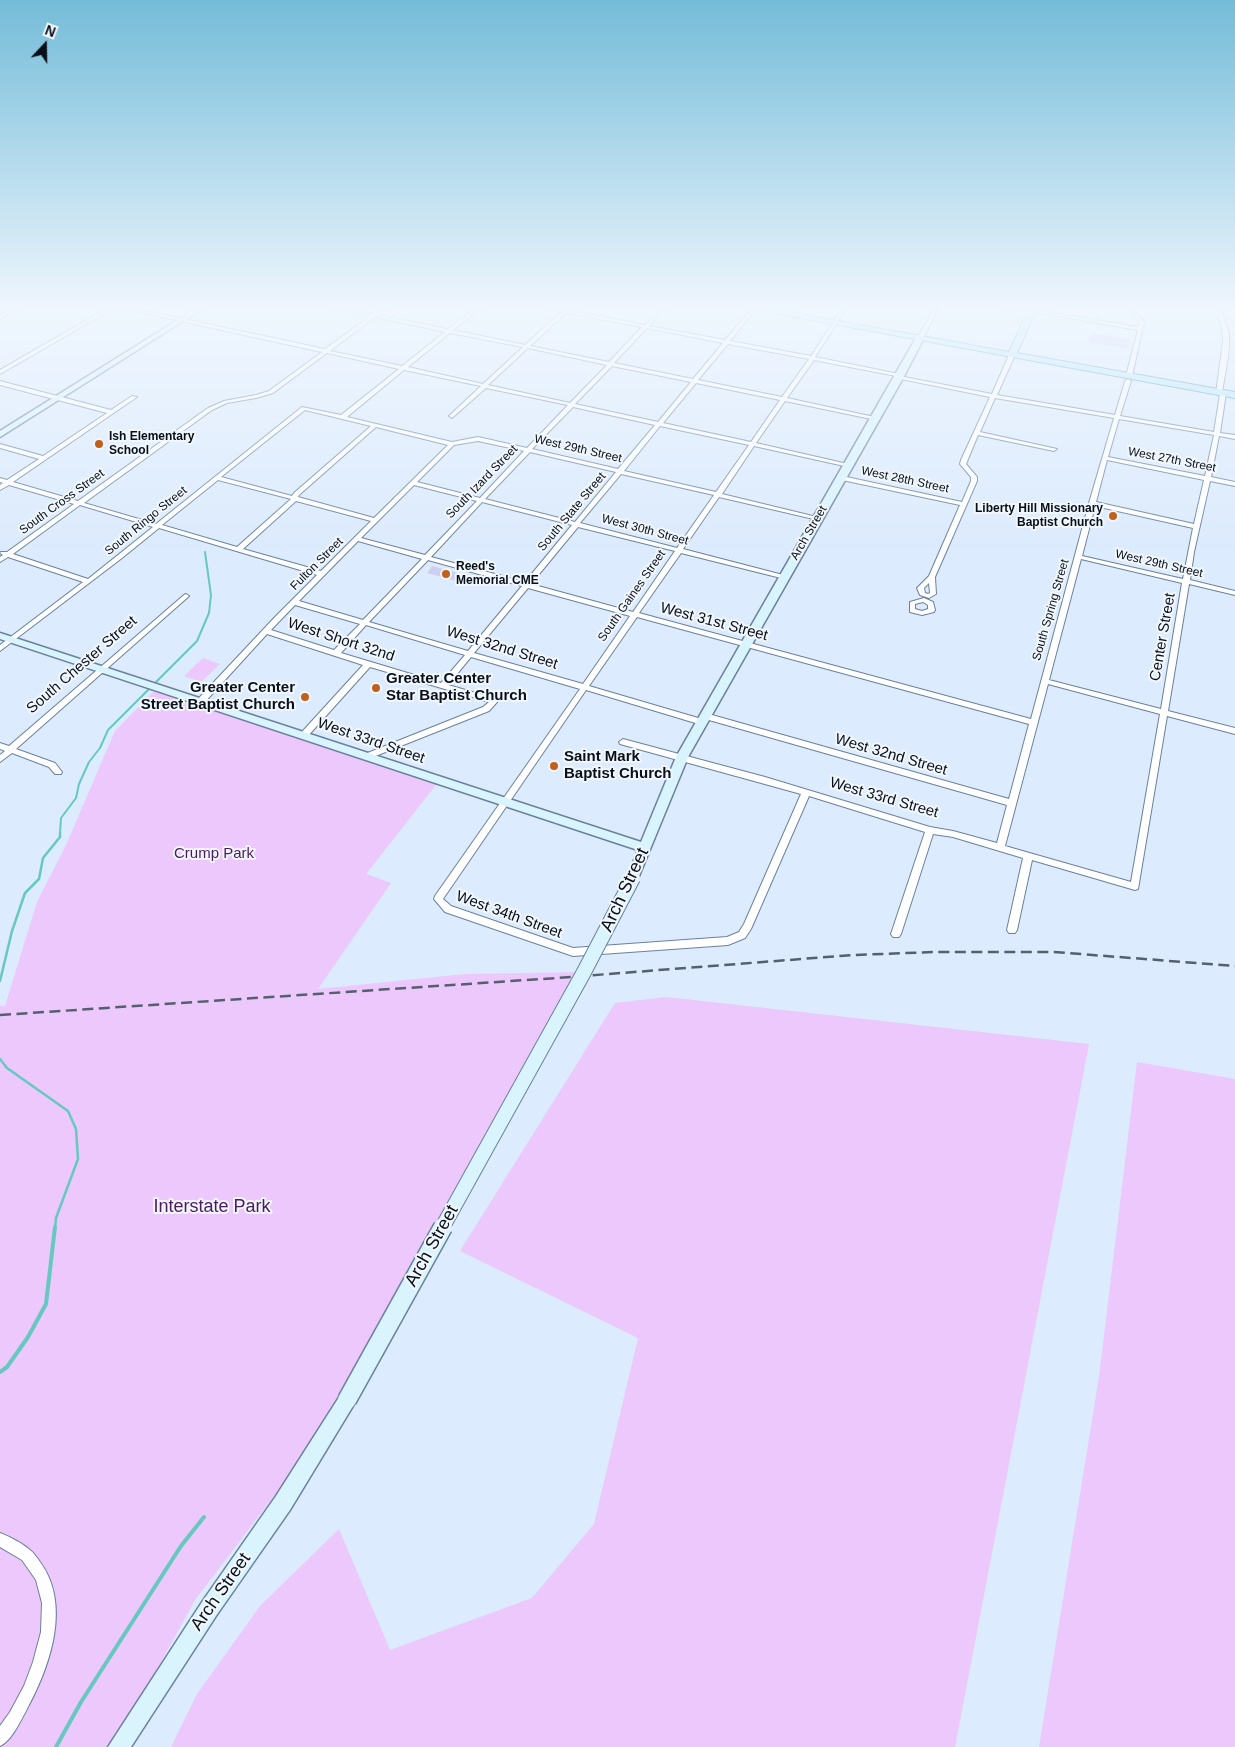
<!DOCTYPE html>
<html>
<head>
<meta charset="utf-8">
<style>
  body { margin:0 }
  #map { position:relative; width:1235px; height:1747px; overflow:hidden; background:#dcebfd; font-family:Helvetica,sans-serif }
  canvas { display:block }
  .north { position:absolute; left:20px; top:20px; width:50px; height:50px; -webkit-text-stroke:4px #f2f7fd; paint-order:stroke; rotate:21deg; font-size:14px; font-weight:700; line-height:20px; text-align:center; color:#070f19 }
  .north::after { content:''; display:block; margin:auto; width:18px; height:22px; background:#070f19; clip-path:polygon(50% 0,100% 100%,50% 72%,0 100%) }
</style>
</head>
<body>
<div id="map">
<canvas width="1235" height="1747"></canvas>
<div class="north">N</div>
</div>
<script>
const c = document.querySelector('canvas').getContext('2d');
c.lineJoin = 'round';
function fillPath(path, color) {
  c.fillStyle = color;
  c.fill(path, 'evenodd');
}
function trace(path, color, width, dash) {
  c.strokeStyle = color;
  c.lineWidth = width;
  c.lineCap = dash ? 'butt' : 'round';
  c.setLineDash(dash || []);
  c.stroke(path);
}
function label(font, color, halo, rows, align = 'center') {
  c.font = font + ' Helvetica,sans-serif';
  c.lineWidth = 4;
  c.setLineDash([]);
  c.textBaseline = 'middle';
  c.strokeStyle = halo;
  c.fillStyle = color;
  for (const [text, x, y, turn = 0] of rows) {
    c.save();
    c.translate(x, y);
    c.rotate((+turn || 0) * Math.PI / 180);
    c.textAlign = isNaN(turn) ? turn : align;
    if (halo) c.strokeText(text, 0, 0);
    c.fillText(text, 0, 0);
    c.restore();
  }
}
const green = new Path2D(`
  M203 658 220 664 201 682 184 676Z
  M158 687 439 781 366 874 391 883 318 989 465 974 584 972 347 1400 195 1600 114 1747H0V1006H5L37 902 66 845 115 731Z
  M666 997 1089 1044 955 1747H171L197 1694 260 1606 339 1529 390 1650 532 1598 594 1524 638 1338 460 1251 615 1003Z
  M1137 1062 1235 1079V1747H1039L1099 1377Z`);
const streamFar2 = new Path2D(`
  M60 833 61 818 76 798 79 784 89 762 100 748 108 730 197 641 209 613 211 595 205 552`);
const streamFar1 = new Path2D(`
  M0 981 12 931 25 893 39 879 43 858 60 837V832
  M0 1059 7 1068 68 1111 76 1129 78 1159 56 1218 55 1228`);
const stream = new Path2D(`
  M0 1372 7 1367 28 1337 46 1304 55 1227
  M56 1747 81 1702 181 1546 204 1517`);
const building = new Path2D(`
  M1092 333 1130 340 1128 349 1088 342Z
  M432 566 465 575 460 582 427 573Z`);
const street = new Path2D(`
  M19 306H24L0 319V316Z
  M111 306H123L325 349 370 316 328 307 326 306H334L373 314 384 306H389L378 315 448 329 477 306H482L453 330 525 345 561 312 539 307 537 306H545L564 309 568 307 570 308 569 310 645 325 663 306H667L649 326 725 340 754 306H758L730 341 811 356 844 306H848L815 357 904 375 901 377 814 360 787 398 879 418 876 420 785 401 756 443 852 465 849 467 754 446 722 494 821 518 818 520 719 497 683 549 787 576 788 577 785 579 681 553 639 613 1031 719 1089 503 1114 418 995 398 980 432 1057 449 1054 451 978 435 966 464 977 477V481L935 577 936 594 929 598 920 595 917 588 929 576 960 505 842 480 839 478 842 476 962 502 971 481V477L960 464 961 460 990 397 896 378 899 376 992 394 1009 355 1012 353 1015 355 997 395 1115 415 1125 381 1128 379 1131 381 1120 416 1214 432 1220 394 1216 393 1223 342 1222 328 1218 316 1217 306 1235 307V309L1222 308C1222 318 1228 325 1229 335 1230 354 1225 373 1222 392L1226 393 1220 433 1235 435V439L1219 436 1211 477 1235 482V486L1210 481 1194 552 1190 580 1235 591V595L1189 584 1168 711 1235 728V734L1167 716 1138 889 1135 890 1032 860 1017 930 1015 933H1009L1007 930 1023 858 953 837 933 834 901 934 899 937H893L891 934 925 832 809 796 751 929 745 938 728 945 573 956 445 912 434 899 435 896 580 689 471 657 448 685 497 699 498 701 489 711 368 759 365 758 364 756 365 754 483 707 489 702 370 667 307 737H301L300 735 301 733 363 665 267 634 204 703H198L197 701 198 699 275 617 317 575 159 528 122 558 0 651V645L83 582 8 557 0 562V557L3 555 0 553 1 552H7L74 504 9 485 0 490V485L3 483 0 482V478L7 480 39 459 0 448V444L43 456 107 413 0 385V381L111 410 132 396 137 397 13 482 78 501 208 408 224 401 256 395 269 391 322 352 116 307 0 374V370ZM566 313 642 327 609 362 530 346ZM375 317 445 332 402 366 330 351ZM647 328 723 343 693 379 614 363ZM450 333 523 347 483 384 408 367ZM728 344 809 359 782 397 698 380ZM528 348 607 365 570 403 488 385ZM327 353 399 369 341 415 302 407 156 524 84 503 212 410 227 403 256 398 273 393ZM612 366 691 382 658 422 575 404ZM404 370 481 386 450 415 449 416 452 418 486 388 568 405 527 448 478 437 452 442 347 417ZM696 383 780 400 751 442 663 423ZM573 407 655 425 618 469 532 449ZM305 410 371 426 294 493 292 496 221 477ZM1119 419 1214 435 1205 476 1108 457ZM660 426 749 445 716 492 624 471ZM376 427 448 445 374 518 298 497 299 495ZM478 441 524 451 480 498 417 482 454 445ZM530 452 616 472 575 522 485 499ZM1107 460 1204 480 1194 524 1096 502ZM621 474 714 495 677 548 580 523ZM218 480 291 499 237 547 162 525ZM414 485 477 501 425 555 361 538ZM296 501 371 521 321 571 243 549ZM482 502 572 525 525 582 431 557ZM80 505 153 527 88 579 13 554ZM1095 506 1193 528 1183 579 1082 556ZM578 527 675 551 633 612 531 584ZM358 541 422 559 363 620 299 601ZM1081 559 1182 583 1161 709 1049 680ZM428 560 522 586 468 651 369 622ZM929 583 930 593 928 594 925 593 924 588ZM528 588 630 616 583 684 474 653ZM295 605 360 624 334 650 271 630ZM637 617 1029 724 1009 799 705 713 701 716 702 718 1007 805 997 843 953 831 930 827 765 777 623 739 619 742 620 744 801 794 744 924 739 932 727 937 573 948 451 906 443 899 586 690 702 725 705 724 706 722 705 720 589 686ZM366 625 465 655 441 683 341 653ZM1048 684 1160 714 1131 882 1005 846Z
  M936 306H940L923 338 918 339 917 338Z
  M1004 306H1013L1138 327 1139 322 1128 306H1132L1144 322 1132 376 1129 378 1126 376 1138 330 1006 307Z
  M186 594 189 596 188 597 16 749 55 763 62 772 61 774H55L49 767 12 753 0 762V755L5 751 0 749V743L9 746 184 595Z
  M924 598 933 602 935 610 934 612 922 615 910 612V602ZM923 602 928 605V609L922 611 915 609V604Z
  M0 1533C10 1537 22 1543 30 1550 34 1553 37 1558 40 1562 71 1604 51 1664 28 1707 22 1718 12 1741 0 1746V1726L10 1712 24 1686 33 1662 41 1632 42 1603 36 1580 22 1560 0 1547Z`);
const secondary = new Path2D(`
  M200 306H207L0 437V431Z
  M917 336 924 338 902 380 688 757 637 881H629L627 878 638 850 0 639V633L641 842 676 757Z
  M347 1391 353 1394 356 1400 353 1406 290 1510 216 1616 131 1747H108L202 1602 276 1496 341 1394Z`);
const primary = new Path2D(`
  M742 306H757L1009 352 1030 306H1038L1017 353 1235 392V398L746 308Z`);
const rail = new Path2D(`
  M0 1015 557 978 853 955 936 952H1054L1235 966`);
const secondaryBridgeFar1 = new Path2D(`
  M442 1228 584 972 633 878`);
const secondaryBridge = new Path2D(`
  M347 1400 443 1227`);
const markers = [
  [99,444,5,"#c0601c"],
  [1113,516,5,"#c0601c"],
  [446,574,5,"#c0601c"],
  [376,688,5,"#c0601c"],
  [305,697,5,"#c0601c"],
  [554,766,5,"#c0601c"]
];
const farPoinames = [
  ["Ish Elementary",109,437],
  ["School",109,451],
  ["Liberty Hill Missionary",1103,509,"right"],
  ["Baptist Church",1103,523,"right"],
  ["Reed's",456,567],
  ["Memorial CME",456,581]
];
const farStreetnames = [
  ["West 29th Street",578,449,13],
  ["West 27th Street",1172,460,11],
  ["West 28th Street",905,480,12],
  ["South Izard Street",482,482,-46],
  ["South Cross Street",62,502,-36],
  ["South State Street",572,512,-50],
  ["South Ringo Street",146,521,-39],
  ["West 30th Street",645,530,15],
  ["Arch Street",809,533,-60],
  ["Fulton Street",317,564,-45],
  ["West 29th Street",1159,564,13],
  ["South Gaines Street",632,596,-55],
  ["South Spring Street",1051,610,-74]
];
const streetNames = [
  ["West 31st Street",714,622,15],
  ["Center Street",1163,637,-80],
  ["West Short 32nd",341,640,18],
  ["West 32nd Street",502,648,17],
  ["South Chester Street",82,665,-41],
  ["West 33rd Street",371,741,19],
  ["West 32nd Street",891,755,16],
  ["West 33rd Street",884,798,16],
  ["West 34th Street",509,915,20]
];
const poiNames = [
  ["Greater Center",386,679],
  ["Star Baptist Church",386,696],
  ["Greater Center",295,688,"right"],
  ["Street Baptist Church",295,705,"right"],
  ["Saint Mark",564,757],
  ["Baptist Church",564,774]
];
const parkNames = [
  ["Crump Park",214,854]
];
const nearStreetnames = [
  ["Arch Street",625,890,-65],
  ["Arch Street",432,1246,-61],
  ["Arch Street",221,1592,-55]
];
const nearParknames = [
  ["Interstate Park",212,1207]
];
fillPath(green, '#ecc8fc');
trace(streamFar2, '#67c8c0', 2);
trace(streamFar1, '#67c8c0', 2.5);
trace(stream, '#67c8c0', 4);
fillPath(building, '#cdcef2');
trace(street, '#6a819c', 2);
trace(secondary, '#6a819c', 3);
trace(primary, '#5594ab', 2);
fillPath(street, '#fff');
fillPath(secondary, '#d9f4fd');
fillPath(primary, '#b2eafb');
trace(rail, '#55606d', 2.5, [11, 5.5]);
trace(secondaryBridgeFar1, '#6a819c', 16, []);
trace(secondaryBridge, '#6a819c', 21, []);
trace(secondaryBridgeFar1, '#d9f4fd', 14);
trace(secondaryBridge, '#d9f4fd', 18);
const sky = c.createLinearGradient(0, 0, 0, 550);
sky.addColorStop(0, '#74bcd8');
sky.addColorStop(0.56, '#eff6fe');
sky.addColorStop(1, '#eff6fe00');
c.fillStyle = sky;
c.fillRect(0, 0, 1235, 550);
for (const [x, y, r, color] of markers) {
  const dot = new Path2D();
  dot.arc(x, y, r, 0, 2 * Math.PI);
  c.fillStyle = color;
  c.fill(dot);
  trace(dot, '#f2f7fd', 2);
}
label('bold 12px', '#070f19', '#f2f7fd', farPoinames, 'left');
label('12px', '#070f19', '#f2f7fd', farStreetnames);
label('15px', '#070f19', '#f2f7fd', streetNames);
label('bold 15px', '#070f19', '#f2f7fd', poiNames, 'left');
label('15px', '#4c1a5f', '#f2f7fd', parkNames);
label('18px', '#070f19', '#f2f7fd', nearStreetnames);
label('18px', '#4c1a5f', '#f2f7fd', nearParknames);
</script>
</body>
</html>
